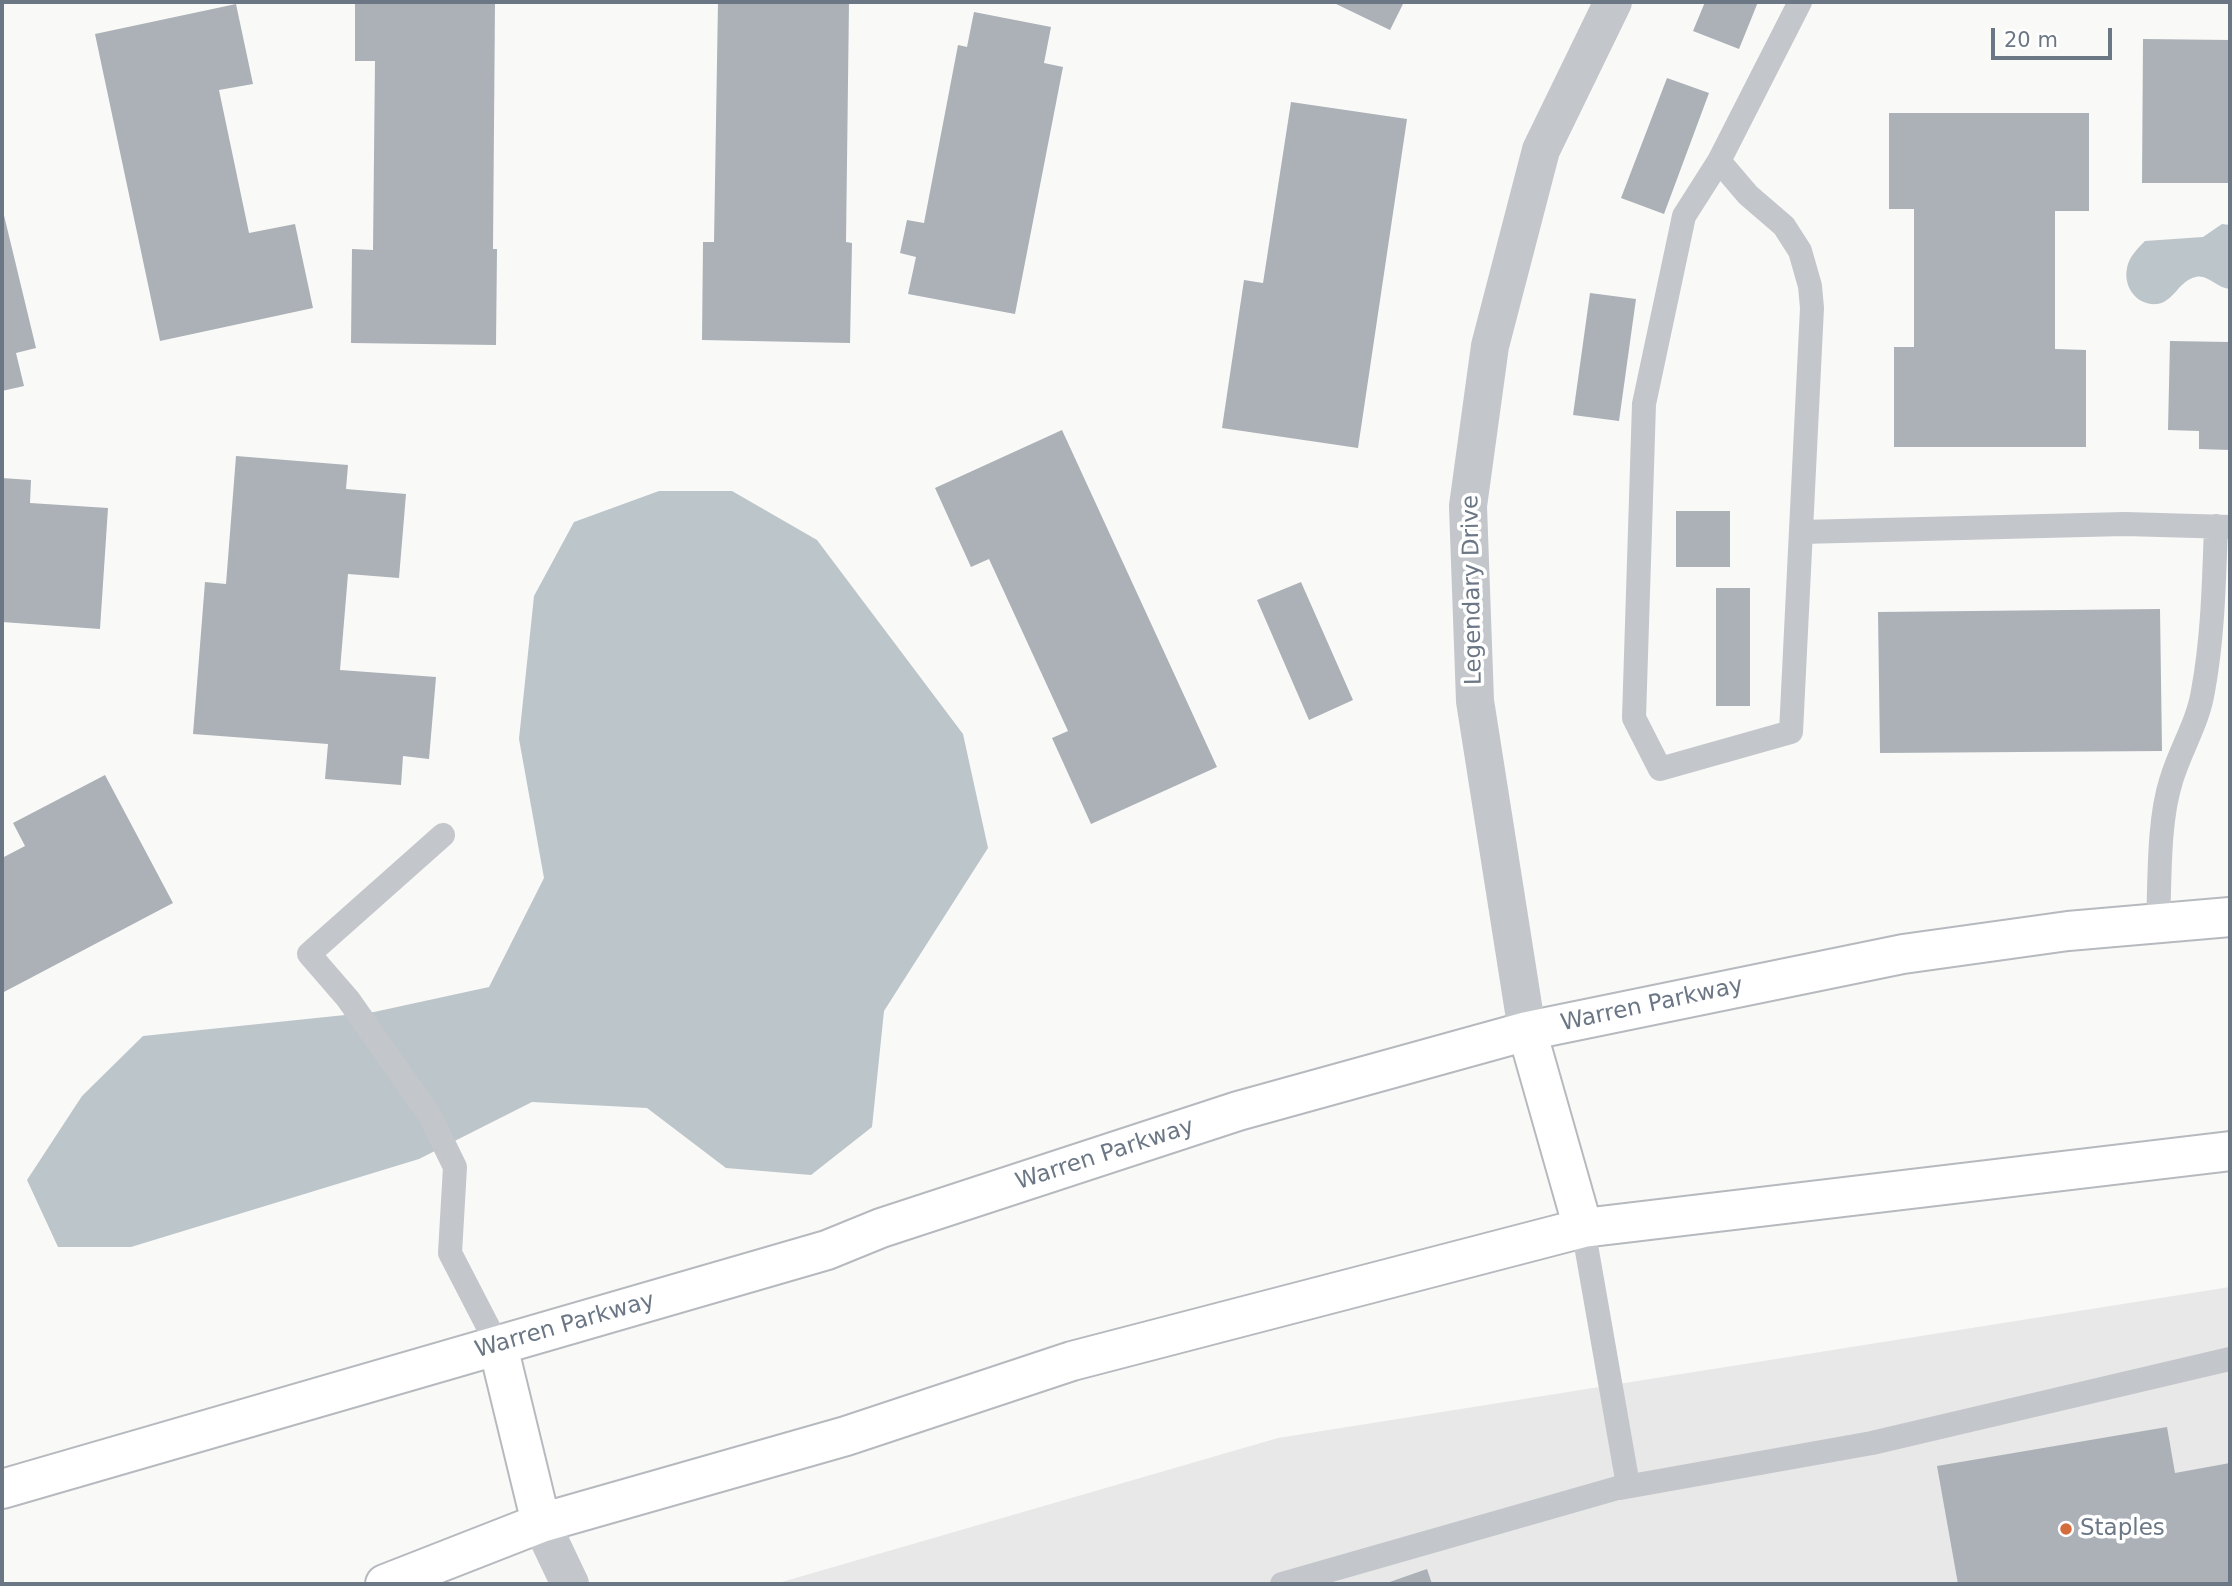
<!DOCTYPE html>
<html>
<head>
<meta charset="utf-8">
<style>
  body { margin:0 }
  #map { position:relative; width:2232px; height:1586px; overflow:hidden; background:#f9f9f7; font-family:"DejaVu Sans",sans-serif }
  canvas { display:block }
  .frame { position:absolute; inset:0; border:4px solid #6b7785; pointer-events:none }
  .scale { position:absolute; left:1991px; top:28px; width:121px; height:32px; box-sizing:border-box; border:4px solid #6b7785; border-top:0; padding-left:9px; font-size:21px; line-height:24px; white-space:nowrap; color:#6b7785; -webkit-text-stroke:5px #fff; paint-order:stroke }
</style>
</head>
<body>
<div id="map">
<canvas width="2232" height="1586"></canvas>
<div class="frame"></div>
<div class="scale">20 m</div>
</div>
<script>
const c = document.querySelector('canvas').getContext('2d');
c.lineJoin = 'round';
function fillPath(path, color) {
  c.fillStyle = color;
  c.fill(path, 'evenodd');
}
function trace(path, color, width, dash) {
  c.strokeStyle = color;
  c.lineWidth = width;
  c.lineCap = dash ? 'butt' : 'round';
  c.setLineDash(dash || []);
  c.stroke(path);
}
function label(font, color, halo, rows, align = 'center') {
  c.font = font + ' "DejaVu Sans",sans-serif';
  c.lineWidth = 7;
  c.setLineDash([]);
  c.textBaseline = 'middle';
  c.strokeStyle = halo;
  c.fillStyle = color;
  for (const [text, x, y, turn = 0] of rows) {
    c.save();
    c.translate(x, y);
    c.rotate((+turn || 0) * Math.PI / 180);
    c.textAlign = isNaN(turn) ? turn : align;
    if (halo) c.strokeText(text, 0, 0);
    c.fillText(text, 0, 0);
    c.restore();
  }
}
const built = new Path2D(`
  M2230 1287V1584H775L1278 1438Z`);
const water = new Path2D(`
  M2222 224 2230 225V289C2218 289 2208 274 2196 277 2179 280 2174 302 2157 304 2137 306 2123 287 2127 268 2129 257 2137 249 2145 241L2203 237Z
  M659 491H732L817 540 963 734 988 848 884 1011 872 1127 811 1175 726 1168 647 1108 532 1102 419 1159 131 1247H58L27 1180 82 1096 143 1036 374 1012 489 987 544 878 519 739 534 596 574 522Z`);
const building = new Path2D(`
  M355 2H495L493 249H497L496 345 351 343 352 249 373 250 375 61H355Z
  M718 2H849L846 242 852 243 850 343 702 340 703 242H714Z
  M1332 2H1404L1390 30Z
  M1705 2H1758L1739 49 1693 31Z
  M236 4 253 84 219 90 249 233 295 224 313 308 160 341 95 34Z
  M974 12 1051 27 1044 63 1063 67 1015 314 908 294 916 257 900 253 907 220 924 223 958 45 967 47Z
  M2143 39 2230 40V183H2142Z
  M1667 78 1709 93 1664 214 1621 198Z
  M1291 102 1407 119 1358 448 1222 428 1244 280 1263 283Z
  M1889 113H2089V211H2055V349L2086 350V447H1894V347H1914V209H1889Z
  M2 207 36 348 16 353 24 386 2 391Z
  M1590 293 1636 299 1619 421 1573 415Z
  M2170 341 2230 342V450L2199 449V431L2168 430Z
  M1062 430 1217 767 1091 824 1052 738 1068 731 989 559 971 567 935 488Z
  M236 456 348 465 346 489 406 494 399 578 348 574 340 670 436 677 429 759 403 756 401 785 325 779 328 744 193 734 205 582 226 584Z
  M2 478 31 480 30 503 108 508 100 629 2 622Z
  M1676 511H1730V567H1676Z
  M1301 582 1353 700 1309 720 1257 600Z
  M1716 588H1750V706H1716Z
  M2160 609 2162 751 1880 753 1878 612Z
  M105 775 173 903 2 993V858L25 846 13 823Z
  M2167 1427 2175 1473 2230 1463V1584H1958L1937 1466Z
  M1427 1569 1432 1584H1384Z`);
const service = new Path2D(`
  M1719 161 1748 195 1784 226 1800 251 1810 286 1812 308 1791 732 1660 769 1634 718 1644 404 1684 216 1719 161 1800 2
  M1801 532 2125 524 2230 527
  M443 835 309 954 348 999 430 1116 455 1167 450 1253 498 1346
  M2158 924C2160 880 2158 822 2171 781 2180 750 2198 723 2203 691 2213 637 2214 581 2216 526
  M1620 1488 1872 1443 2230 1359
  M1282 1584 1628 1485 1583 1228`);
const minor = new Path2D(`
  M541 1523 570 1584`);
const tertiary = new Path2D(`
  M1527 1031 1475 701 1468 506 1490 346 1541 150 1613 2`);
const secondary = new Path2D(`
  M1527 1031 1583 1228
  M498 1346 541 1523
  M2 1489 827 1250 881 1228 1238 1111 1527 1031 1903 954 2068 931 2230 917
  M385 1584 541 1523 846 1436 1072 1361 1583 1228 2230 1151`);
const markers = [
  [2066,1529,7,"#d46c3c"]
];
const streetNames = [
  ["Legendary Drive",1473,590,-91],
  ["Warren Parkway",1652,1005,-12],
  ["Warren Parkway",1105,1155,-18],
  ["Warren Parkway",565,1326,-16]
];
const poiNames = [
  ["Staples",2080,1529]
];
fillPath(built, '#e7e8e7');
fillPath(water, '#bcc5ca');
fillPath(building, '#abb1b7');
trace(secondary, '#b6babe', 42);
trace(service, '#c3c6ca', 24);
trace(minor, '#c3c6ca', 38);
trace(tertiary, '#c3c6ca', 38);
trace(secondary, '#fff', 38);
for (const [x, y, r, color] of markers) {
  const dot = new Path2D();
  dot.arc(x, y, r, 0, 2 * Math.PI);
  c.fillStyle = color;
  c.fill(dot);
  trace(dot, '#fff', 2.5);
}
label('23px', '#6b7785', '#fff', streetNames);
label('23px', '#6b7785', '#fff', poiNames, 'left');
</script>
</body>
</html>
